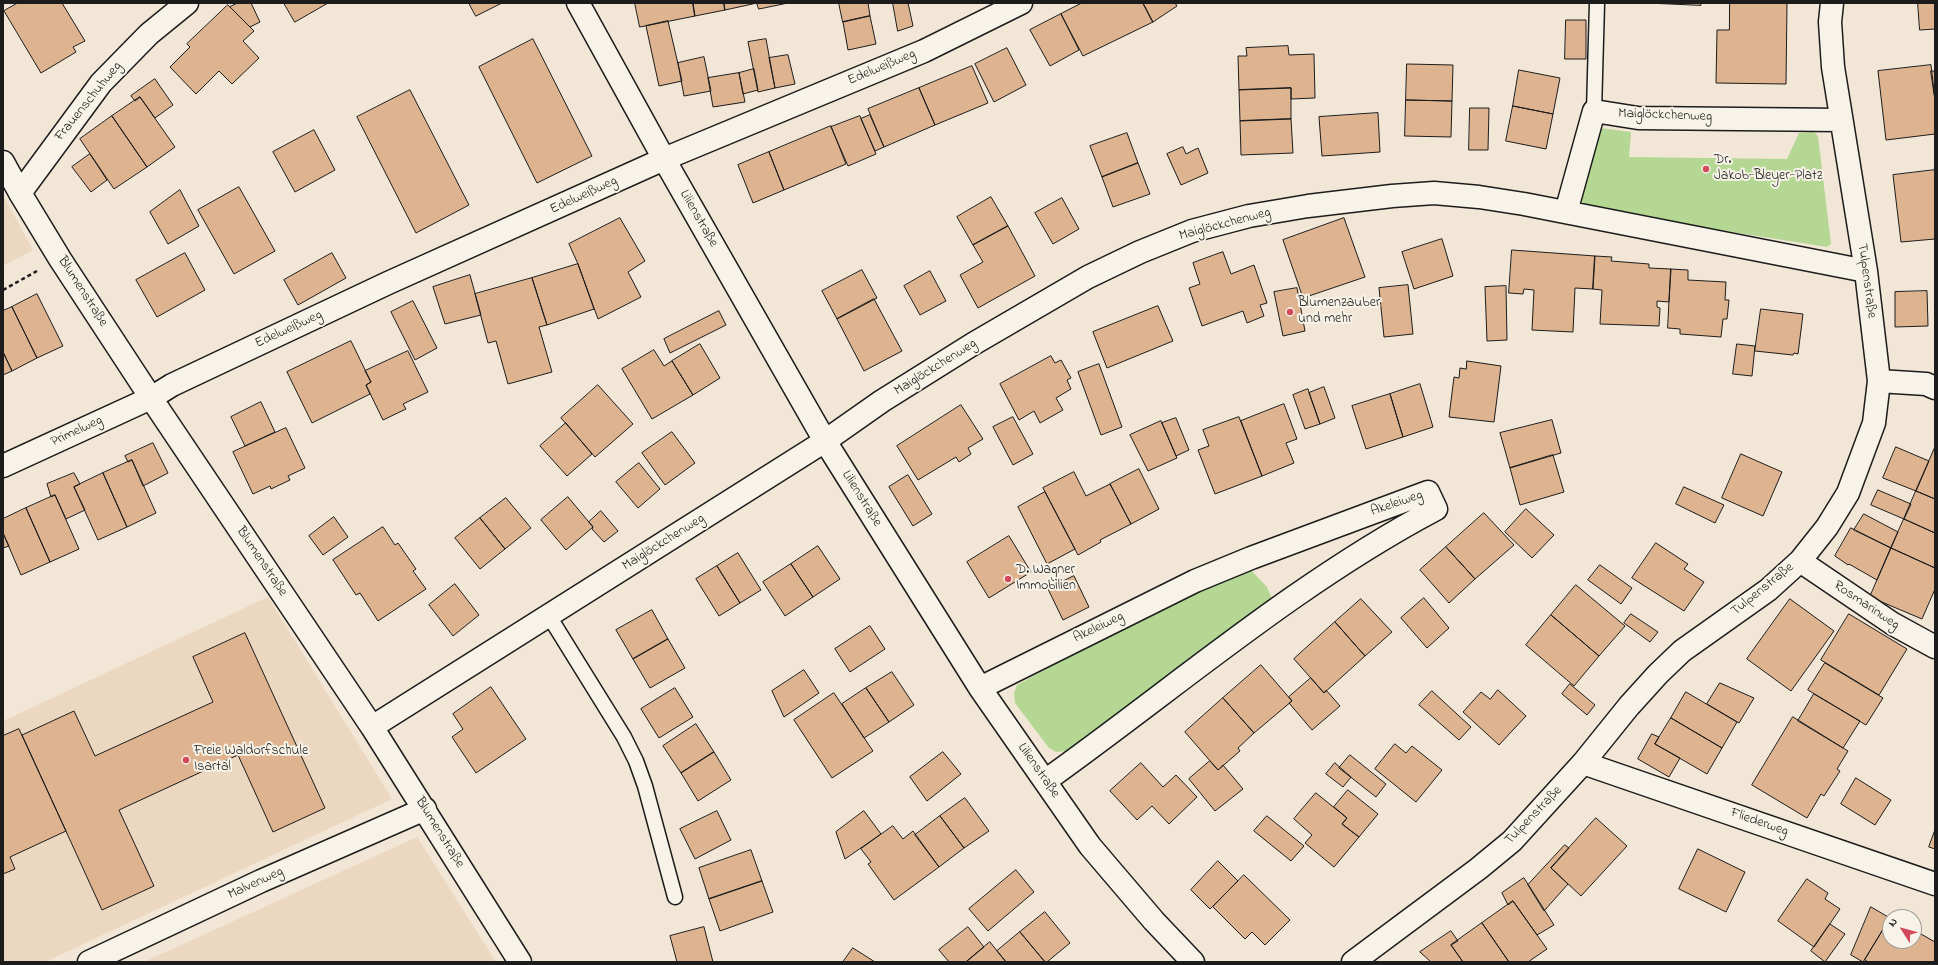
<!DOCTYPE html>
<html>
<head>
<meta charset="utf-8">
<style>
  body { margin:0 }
  #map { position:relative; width:1938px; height:965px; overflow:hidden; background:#f2e6d6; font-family:"Indie Flower",sans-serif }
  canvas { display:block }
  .frame { position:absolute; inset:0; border:4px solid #1c1c1c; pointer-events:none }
  .north { position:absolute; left:1882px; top:909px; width:40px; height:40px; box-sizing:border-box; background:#f7f3e8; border:1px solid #9f9d96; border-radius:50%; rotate:306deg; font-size:11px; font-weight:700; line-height:16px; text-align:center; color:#1c1c1c }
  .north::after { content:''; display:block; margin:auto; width:14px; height:18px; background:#d1495b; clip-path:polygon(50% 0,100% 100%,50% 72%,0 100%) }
</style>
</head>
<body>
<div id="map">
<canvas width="1938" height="965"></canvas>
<div class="frame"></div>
<div class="north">N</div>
</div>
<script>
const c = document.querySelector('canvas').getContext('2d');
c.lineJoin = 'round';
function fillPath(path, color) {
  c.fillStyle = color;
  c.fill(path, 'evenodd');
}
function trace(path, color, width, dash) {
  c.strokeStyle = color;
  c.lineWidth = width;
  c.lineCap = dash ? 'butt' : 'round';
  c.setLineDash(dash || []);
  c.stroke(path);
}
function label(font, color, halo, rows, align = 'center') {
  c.font = font + ' "Indie Flower",sans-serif';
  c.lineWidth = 4;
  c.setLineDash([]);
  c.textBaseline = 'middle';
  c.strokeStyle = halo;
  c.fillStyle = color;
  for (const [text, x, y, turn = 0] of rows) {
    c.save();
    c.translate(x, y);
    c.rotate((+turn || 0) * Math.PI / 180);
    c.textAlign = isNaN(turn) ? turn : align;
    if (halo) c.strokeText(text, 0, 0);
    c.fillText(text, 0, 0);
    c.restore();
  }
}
const built = new Path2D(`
  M3 195 33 250 3 266Z
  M268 597 392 799 45 962H3V721Z
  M417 837 496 962H144Z`);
const green = new Path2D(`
  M1600 128 1631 132 1629 157 1787 159 1799 133 1814 132 1818 136 1831 244 1827 247 1588 209 1582 201Z
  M1249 568 1267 587 1272 599 1067 751 1056 752 1049 748 1015 703 1014 693 1017 685 1084 648Z`);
const building = new Path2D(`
  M18 3H62L85 41 73 47 76 52 41 73 4 11Z
  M238 3H251L260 22 250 27 230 7Z
  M284 3H328L295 22Z
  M469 3H502L476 16Z
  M635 3H693L695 16 640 27Z
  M693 3H724L725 10 695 16Z
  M724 3H757L725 10Z
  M757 3H788L759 9Z
  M839 3H868L870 16 843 22Z
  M893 3H908L913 26 898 31Z
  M1082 3H1143L1153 22 1083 56 1061 14Z
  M1143 3H1175L1177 6 1153 22Z
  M1648 3H1701V5Z
  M1730 3H1787L1786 84 1716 83 1717 30H1729Z
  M1918 3H1935V29L1920 30Z
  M228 5 254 31 243 41 259 58 232 84 219 71 196 94 170 67 190 47 187 44Z
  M1061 14 1079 50 1050 66 1030 30Z
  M870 16 876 44 848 50 843 22Z
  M1566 20H1586V59H1565Z
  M668 21 682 81 659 86 646 26Z
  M533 39 592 156 537 183 479 67Z
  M766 39 775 88 758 92 748 42Z
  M1288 46 1289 55 1314 54 1315 98 1291 99V88L1239 90 1238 56H1247L1246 48Z
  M1007 48 1026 85 994 102 975 64Z
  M788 55 795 84 775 88 769 58Z
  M704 57 711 91 684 96 678 63Z
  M1407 64 1453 65 1452 101 1406 100Z
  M1931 65 1935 100V134L1886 140 1878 71Z
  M972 66 988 103 935 125 919 88Z
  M754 69 758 90 743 94 739 73Z
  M1519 70 1560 78 1553 114 1513 106Z
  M1931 71H1935V100Z
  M739 73 745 102 713 107 708 78Z
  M155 79 173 105 155 118 140 97 135 101 131 96Z
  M919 88 935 125 884 147 868 109Z
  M1291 88V119L1240 121 1239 90Z
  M410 90 469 205 416 233 357 117Z
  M140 97 175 147 147 167 112 116Z
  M1406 100 1452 101 1451 137 1405 136Z
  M1513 106 1553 114 1546 149 1506 141Z
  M1470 108H1489L1488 150H1469Z
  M1378 113 1380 152 1322 156 1319 117Z
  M870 115 884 147 875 151 861 119Z
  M112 116 147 167 114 189 80 139Z
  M860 116 876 154 848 166 831 127Z
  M1291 119 1293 153 1241 155 1240 121Z
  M831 126 846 164 784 190 769 152Z
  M314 130 335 170 295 192 273 152Z
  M1127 133 1138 163 1102 177 1090 146Z
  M1183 147 1186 154 1198 148 1208 173 1181 185 1167 154Z
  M769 152 784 190 753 203 738 165Z
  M90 154 107 180 91 192 72 167Z
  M1138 163 1150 194 1113 207 1102 177Z
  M1935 170V239L1901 242 1893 175Z
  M239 187 275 251 234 274 198 210Z
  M180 190 199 226 168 244 150 212Z
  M991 197 1008 226 973 245 957 217Z
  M1062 198 1079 229 1053 244 1035 213Z
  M620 218 645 261 628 272 641 297 598 319 578 264 569 244Z
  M1344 218 1365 277 1303 298 1283 240Z
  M1008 226 1035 276 978 308 960 275 983 262 973 245Z
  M1442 239 1453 276 1414 289 1402 252Z
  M1512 250 1595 256 1593 289 1575 288 1573 332 1532 330 1534 290 1524 289 1523 294 1509 293Z
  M1223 252 1231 274 1254 265 1267 303 1260 305 1264 316 1247 323 1243 311 1202 326 1189 288 1200 284 1193 263Z
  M185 253 205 290 157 317 136 280Z
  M332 253 346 278 298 305 284 280Z
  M1595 256 1612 257 1611 261 1649 264V268L1671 269 1669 302 1657 301V307L1660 308 1659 326 1600 324 1602 290 1593 289Z
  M578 264 594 309 547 325 532 278Z
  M1671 269 1688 270V280L1726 282 1725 300H1729L1727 319H1723L1721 337 1680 334V329L1668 328Z
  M862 270 877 298 837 319 822 291Z
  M930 271 946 301 920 315 904 286Z
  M470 275 481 315 445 324 433 287Z
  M532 278 547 325 539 327 552 372 508 384 496 341 488 343 475 294Z
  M1408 285 1413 334 1384 337 1379 288Z
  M1506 286 1507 340 1487 341 1485 287Z
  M1297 288 1305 331 1283 336 1274 292Z
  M1927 291 1928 326 1895 327V292Z
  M37 294 63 346 37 358 12 307Z
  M874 299 902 351 864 371 837 319Z
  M413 301 437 348 415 360 391 312Z
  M1158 306 1173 341 1107 368 1093 332Z
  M12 307 37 358 12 371 3 352V311Z
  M1761 309 1803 314 1798 354 1794 353 1793 355 1755 351Z
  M719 311 726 325 670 353 664 339Z
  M351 341 371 382 366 385 370 394 312 423 287 372Z
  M700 344 720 378 693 395 672 361Z
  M1737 344 1755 346 1752 376 1733 374Z
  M654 350 664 366 672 361 693 395 652 419 622 369Z
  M408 351 428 392 403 404 406 409 383 420 366 385 371 382 365 371Z
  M3 352 12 371 3 375Z
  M1051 356 1055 363 1061 360 1071 378 1067 380 1071 389 1056 398 1063 410 1040 423 1034 411 1019 420 1000 384Z
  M1467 361 1501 366 1494 422 1449 417 1454 377 1459 378 1460 368 1466 369Z
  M1099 364 1122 427 1101 435 1078 372Z
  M1420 384 1433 427 1403 437 1390 394Z
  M598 385 633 424 595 457 561 418Z
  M1324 387 1335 418 1320 424 1309 393Z
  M1308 389 1320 424 1305 429 1293 395Z
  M1390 394 1403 437 1366 449 1352 406Z
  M261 402 275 432 245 446 231 417Z
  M1284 404 1297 439 1286 443 1294 463 1262 476 1241 421Z
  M961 405 983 439 968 448 971 454 959 462 956 457 918 480 897 446Z
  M1013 417 1033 454 1013 465 993 427Z
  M1239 417 1262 476 1215 494 1198 450 1209 446 1203 430Z
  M1176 418 1189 450 1176 456 1162 423Z
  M1552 420 1561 453 1510 468 1500 433Z
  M1161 421 1177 458 1148 471 1130 435Z
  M566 423 592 454 567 476 540 446Z
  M286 428 305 468 288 476 290 480 271 489 270 486 253 494 233 452Z
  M672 432 695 463 665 485 642 453Z
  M153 443 168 473 143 486 132 460 128 462 125 456Z
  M1896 447 1929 461 1916 491 1883 478Z
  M1935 447V499L1916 491Z
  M1741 454 1782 472 1763 516 1722 498Z
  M1553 455 1564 492 1520 505 1510 468Z
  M132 460 156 513 127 527 103 473Z
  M639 463 660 489 638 508 616 482Z
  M1139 469 1159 509 1131 524 1110 484Z
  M1074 472 1086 496 1110 484 1131 524 1100 540 1101 542 1078 555 1043 488Z
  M74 473 80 484 74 487 85 510 66 519 55 495 51 497 47 484Z
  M103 473 127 527 98 540 74 487Z
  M908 475 932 514 913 526 889 487Z
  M1684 487 1724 505 1715 523 1676 504Z
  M1878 490 1911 504 1904 519 1871 505Z
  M1916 491 1935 499V533L1904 519Z
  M1045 492 1075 549 1047 564 1018 507Z
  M55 495 79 549 50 562 26 508Z
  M568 497 593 527 566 550 541 520Z
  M506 498 531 528 505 549 480 518Z
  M26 508 50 562 21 575 3 533V519Z
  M1526 509 1554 535 1532 558 1505 532Z
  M601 511 618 531 604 542 592 529 593 527 589 522Z
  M1484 513 1514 545 1475 579 1446 547Z
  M1864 514 1898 532 1891 548 1854 530Z
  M334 517 348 537 323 555 309 536Z
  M480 518 505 549 480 569 455 538Z
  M1904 519 1935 533V568L1891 548Z
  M383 527 395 545 398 543 416 569 413 571 426 589 378 621 360 593 356 595 333 560Z
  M1851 528 1891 548 1877 580 1849 564 1848 565 1835 556Z
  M3 533 9 546 3 548Z
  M1009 536 1031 572 989 598 967 562Z
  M1656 543 1688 564 1684 569 1704 582 1684 611 1632 578Z
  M818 546 840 579 813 597 791 564Z
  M1446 547 1475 579 1449 603 1420 570Z
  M1891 548 1935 568V589L1922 619 1870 597Z
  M738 553 761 590 740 603 717 566Z
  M791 564 813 597 785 616 763 582Z
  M1600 565 1632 588 1621 604 1588 580Z
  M717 566 740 603 719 616 696 579Z
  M1074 576 1089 607 1063 620 1048 589Z
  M455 584 479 615 453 636 429 605Z
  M1576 585 1625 626 1599 656 1551 615Z
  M1424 598 1449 628 1427 648 1401 618Z
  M1361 599 1392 632 1365 656 1335 622Z
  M1790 599 1834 631 1791 691 1747 659Z
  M652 610 668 639 633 659 616 630Z
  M1631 614 1658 632 1650 642 1624 623Z
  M1849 614 1907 649 1879 695 1821 660Z
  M1551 615 1599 656 1574 686 1526 645Z
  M1335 622 1365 656 1324 693 1294 659Z
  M870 626 885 649 850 672 835 649Z
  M245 633 325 808 273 832 238 755 119 810 154 886 102 910 22 735 74 711 95 756 213 702 193 657Z
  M668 639 685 668 650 688 633 659Z
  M1825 663 1883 698 1866 725 1808 690Z
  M1261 665 1292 701 1254 733 1223 698Z
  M804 670 819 693 784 717 772 691Z
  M892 672 914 705 889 722 866 688Z
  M1311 678 1324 693 1326 690 1340 706 1312 730 1289 703 1292 701 1289 697Z
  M1720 683 1754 698 1739 723 1707 704Z
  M1570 684 1595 705 1587 715 1562 694Z
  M491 687 526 739 476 773 452 737 463 729 453 714Z
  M675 688 693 717 659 738 641 709Z
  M866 688 889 722 864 738 842 704Z
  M1498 690 1526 716 1499 745 1463 712 1481 692 1490 699Z
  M1432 691 1471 727 1459 740 1419 705Z
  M1686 692 1737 722 1722 748 1671 718Z
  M834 693 873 751 832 778 794 720Z
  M1814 694 1860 721 1843 748 1798 721Z
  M1223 698 1254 733 1238 748 1240 751 1218 770 1185 732Z
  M1793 717 1848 751 1837 769 1840 771 1824 796 1821 794 1807 818 1752 785Z
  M1671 718 1722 748 1707 774 1655 744Z
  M696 724 714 752 681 773 663 746Z
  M19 729 66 831 10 857 15 869 3 874V736Z
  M1652 734 1659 737 1655 744 1680 758 1669 777 1638 759Z
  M1395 744 1406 753 1412 746 1442 770 1416 802 1375 769Z
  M714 752 731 780 698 801 681 773Z
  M943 752 961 774 927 801 910 777Z
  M1350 755 1386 784 1376 797 1339 768Z
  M1210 761 1218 770 1223 765 1243 789 1215 811 1189 779Z
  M1141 763 1163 787 1176 775 1197 797 1169 824 1152 806 1137 820 1110 791Z
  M1335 763 1351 777 1343 787 1326 774Z
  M1856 778 1891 800 1875 825 1841 804Z
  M1348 790 1378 814 1359 837 1342 824 1347 818 1334 807Z
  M1316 793 1347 818 1342 824 1359 837 1334 867 1305 843 1312 835 1294 819Z
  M965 798 989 831 964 848 940 816Z
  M717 811 731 840 695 859 680 829Z
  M864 811 881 834 845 859 836 832Z
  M940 816 964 848 939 867 915 835Z
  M1267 816 1304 846 1291 861 1254 831Z
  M1596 818 1627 846 1581 896 1551 868Z
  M893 826 903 839 913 831 939 867 894 900 868 864 871 862 861 849Z
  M1935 830V849L1929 847Z
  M1565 845 1569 848 1551 868 1568 884 1544 911 1528 885Z
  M1698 849 1745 872 1726 912 1679 889Z
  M751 850 762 881 709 899 699 868Z
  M1218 861 1238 881 1210 909 1191 890Z
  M1016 870 1034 892 988 931 969 909Z
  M1244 875 1290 920 1265 945 1252 932 1245 939 1213 907Z
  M1524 878 1554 925 1537 935 1513 901 1508 905 1502 893Z
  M1807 879 1828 893 1825 899 1840 909 1814 947 1778 921Z
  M762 881 773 912 720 931 709 899Z
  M1513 901 1547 949 1528 962H1509L1482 923Z
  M1871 907 1890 918 1863 962 1851 955Z
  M1045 912 1070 943 1047 962H1045L1020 932Z
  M1890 918V941H1914V930L1935 942V962H1868L1865 960Z
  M1482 923 1509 962H1463L1451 945Z
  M1830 924 1845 934 1825 962 1811 951Z
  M704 927 713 962H677L670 936Z
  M968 927 984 947 966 962H949L939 950Z
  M1451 931 1458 941 1451 945 1463 962H1431L1420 952Z
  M1020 932 1045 962H1006L997 951Z
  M990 942 1006 962H966Z
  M853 948 875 962H843Z`);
const path = new Path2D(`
  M3 290 37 271`);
const lane = new Path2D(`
  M1594 111 1597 3
  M549 616 624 737 636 761 645 786 675 897`);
const street = new Path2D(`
  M578 3 664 159 825 441 980 688 1090 846 1154 921 1193 962
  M3 162 20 193 60 259 151 398 372 727 520 962
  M20 193 101 83 149 34 187 3
  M1566 212 1594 111 1638 118 1841 120
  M1879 381 1926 384 1935 388
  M3 466 151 398 172 385 388 283 664 159 924 51 1021 3
  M1800 561 1893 624 1935 647
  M980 688 1195 581 1251 558 1428 492 1436 509C1296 583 1174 689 1045 781
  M372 727 825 441 882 401 973 344 1088 277 1140 252 1192 231 1249 216 1308 206 1392 196 1434 193 1479 197 1524 204 1866 271
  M1583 763 1935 884
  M89 962 261 881 425 809
  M1353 962 1478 869 1512 841 1583 763 1629 706 1658 674 1682 651 1768 590 1800 561 1827 527 1848 493 1874 423 1879 381 1866 271 1833 67 1830 22 1832 3`);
const markers = [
  [1706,169,4,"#d1495b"],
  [1290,312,4,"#d1495b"],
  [1008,579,4,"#d1495b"],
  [186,760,4,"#d1495b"]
];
const streetNames = [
  ["Edelweißweg",882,68,-23],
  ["Frauenschuhweg",89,102,-51],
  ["Maiglöckchenweg",1665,116,2],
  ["Edelweißweg",584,196,-25],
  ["Lilienstraße",698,219,60],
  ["Maiglöckchenweg",1225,225,-15],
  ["Tulpenstraße",1866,281,82],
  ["Blumenstraße",82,292,57],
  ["Edelweißweg",289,330,-25],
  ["Maiglöckchenweg",936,368,-32],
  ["Primelweg",77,432,-25],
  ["Lilienstraße",861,499,58],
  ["Akeleiweg",1397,504,-19],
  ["Maiglöckchenweg",664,543,-32],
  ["Blumenstraße",261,562,56],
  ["Tulpenstraße",1763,590,-39],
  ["Rosmarinweg",1866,606,34],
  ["Akeleiweg",1099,628,-26],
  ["Lilienstraße",1038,771,55],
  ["Tulpenstraße",1534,816,-46],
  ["Fliederweg",1759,823,19],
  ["Blumenstraße",439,833,58],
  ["Malvenweg",256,884,-25]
];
const poiNames = [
  ["Dr.",1714,161],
  ["Jakob-Bleyer-Platz",1714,177],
  ["Blumenzauber",1298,304],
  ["und mehr",1298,320],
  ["D. Wagner",1016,571],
  ["Immobilien",1016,587],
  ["Freie Waldorfschule",194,752],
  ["Isartal",194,768]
];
fillPath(built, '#ecd7c1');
fillPath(green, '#b4d893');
fillPath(building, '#deb38f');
trace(building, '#1c1c1c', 1);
trace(lane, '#1c1c1c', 17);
trace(street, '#1c1c1c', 25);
trace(path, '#1c1c1c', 2.5, [4, 3]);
trace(lane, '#f7f3e8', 14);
trace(street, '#f7f3e8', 22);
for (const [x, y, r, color] of markers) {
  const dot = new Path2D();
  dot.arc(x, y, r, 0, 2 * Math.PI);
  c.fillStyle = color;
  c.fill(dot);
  trace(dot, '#f7f3e8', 1.5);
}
label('14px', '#1c1c1c', '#f7f3e8', streetNames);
label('14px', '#1c1c1c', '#f7f3e8', poiNames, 'left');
</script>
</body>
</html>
